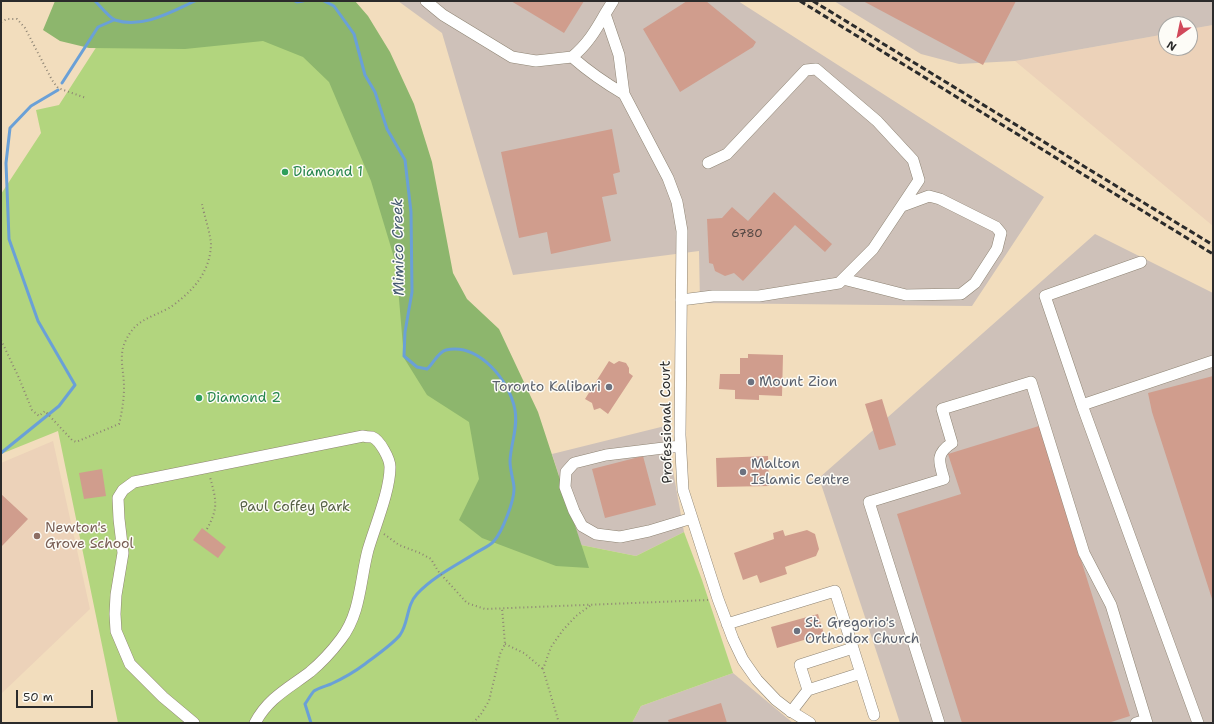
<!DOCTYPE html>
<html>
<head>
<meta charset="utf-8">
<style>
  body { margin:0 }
  #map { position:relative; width:1214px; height:724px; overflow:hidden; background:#f2ddbd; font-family:"Shantell Sans",sans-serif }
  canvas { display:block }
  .frame { position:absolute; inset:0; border:2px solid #2b2b2b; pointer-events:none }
  .north { position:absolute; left:1158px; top:16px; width:40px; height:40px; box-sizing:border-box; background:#fdfcf7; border:1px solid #a9a8a5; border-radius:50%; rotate:213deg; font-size:11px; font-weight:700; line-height:16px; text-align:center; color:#2b2b2b }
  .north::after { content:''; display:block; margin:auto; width:14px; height:18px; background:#d1495b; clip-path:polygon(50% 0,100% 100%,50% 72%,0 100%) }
  .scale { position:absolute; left:16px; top:690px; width:77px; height:18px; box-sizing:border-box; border:2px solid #2b2b2b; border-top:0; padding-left:5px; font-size:12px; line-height:14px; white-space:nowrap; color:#2b2b2b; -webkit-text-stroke:3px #fdfcf7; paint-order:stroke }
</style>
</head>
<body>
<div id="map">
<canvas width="1214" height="724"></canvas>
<div class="frame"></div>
<div class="north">N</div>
<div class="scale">50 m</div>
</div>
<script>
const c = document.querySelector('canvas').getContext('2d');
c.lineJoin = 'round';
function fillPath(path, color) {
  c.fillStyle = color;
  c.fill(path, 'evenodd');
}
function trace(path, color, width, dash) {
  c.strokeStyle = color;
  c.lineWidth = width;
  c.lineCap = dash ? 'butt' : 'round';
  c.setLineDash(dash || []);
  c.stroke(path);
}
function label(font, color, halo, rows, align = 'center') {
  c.font = font + ' "Shantell Sans",sans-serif';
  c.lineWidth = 3;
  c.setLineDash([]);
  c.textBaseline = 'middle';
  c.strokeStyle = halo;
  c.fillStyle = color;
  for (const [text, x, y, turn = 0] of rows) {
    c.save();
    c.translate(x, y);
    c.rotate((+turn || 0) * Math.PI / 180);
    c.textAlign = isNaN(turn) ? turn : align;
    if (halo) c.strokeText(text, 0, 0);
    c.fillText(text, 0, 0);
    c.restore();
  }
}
const built = new Path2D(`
  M1213 25V226L1015 61 1166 34V48H1190V29Z
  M53 441 90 609 1 694V463Z`);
const industrial = new Path2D(`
  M398 1H738L1044 197 972 306 700 303 699 251 513 275 442 33Z
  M834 1H1213V25L1190 29V24H1166V34L1015 61 959 64 921 54Z
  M1095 234 1213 293V723H900L819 478Z
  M665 426 684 532 636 556 581 545 552 454Z
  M733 673 793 723H632L641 706Z`);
const green = new Path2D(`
  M126 1H354L433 341 581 545 636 556 684 532 702 580 733 673 641 706 632 723H118L58 431 1 454V194L41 133 36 110 59 105Z`);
const forest = new Path2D(`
  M55 1H355L368 16 390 52 414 104 432 162 453 273 467 299 499 329 538 412 589 568 556 566 482 538 459 520 479 479 469 422 427 395 404 358 396 264 371 181 329 82 303 57 263 41 185 49 89 48 60 41 43 30Z`);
const stream = new Path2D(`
  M95 1C100 6 110 18 115 20 142 29 171 12 195 1
  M295 1 297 2 303 1
  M62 83 98 27 114 20
  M1 453 59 406 75 385 38 321 9 239 6 163 10 128 31 106 58 90
  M311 723 305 704C308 700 311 694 314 691 318 688 326 686 331 684 344 678 353 673 365 664 374 657 393 644 400 635 409 622 406 606 417 594 433 577 455 566 474 554 480 550 490 546 494 541 502 532 515 500 514 487 513 478 510 470 510 461 511 442 518 429 515 410 510 381 479 343 446 350 438 352 433 364 427 369L417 367 404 356 405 332 412 292 411 212 405 160 387 129 375 92 365 75 354 34 334 6 324 1`);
const building = new Path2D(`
  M511 1H584L564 33Z
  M687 1H706L756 42 753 47 680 92 643 29Z
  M863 1H1016L983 65Z
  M612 129 620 172 613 174 617 194 602 197 611 241 551 254 547 232 519 238 501 152Z
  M774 192 832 244 825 252 795 225 743 281 734 273 725 276 715 271 713 264 709 263 707 219 722 218 732 207 748 221Z
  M748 354 783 355 782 396 759 395V400L735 399V390L719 389 720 374H740V358H748Z
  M609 361 614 364 619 361 626 363 629 368V373L633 376 608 414 600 408 594 410 592 403 585 399Z
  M1213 376V602L1152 412 1148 393Z
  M882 399 896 445 879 450 865 404Z
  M1039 426 1130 716 1108 723H962L897 514 961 494 948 454Z
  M643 456 656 505 605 518 592 469Z
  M768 456 769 486 717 487 716 458Z
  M102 469 106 496 84 499 79 473Z
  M1 494 28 519 1 547Z
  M202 528 226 547 218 558 193 540Z
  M783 530 785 536 807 530 815 534 819 549 816 556 785 567 787 574 760 583 757 575 743 580 734 553 774 539 773 533Z
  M818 614 824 634 777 648 771 627Z
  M721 703 727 723H669L668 720Z`);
const path = new Path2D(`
  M1 22 7 19H17L25 28 52 80 58 88 86 98
  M1 340 19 378 32 410 39 416 45 411 72 440 76 442 119 424C122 412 124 400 124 387 124 371 118 355 126 340 136 319 151 318 169 308 173 306 177 302 181 299 198 285 210 268 211 245 211 235 204 215 202 204
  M207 529C219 507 216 500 210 477
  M384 534 399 545 420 553 431 559 438 571 467 603 485 609 708 600
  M505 644 524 653 543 669
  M473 723 481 714 489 701 500 654 505 644 502 608
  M559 723 543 669 551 647 563 630 576 616 591 605`);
const minor = new Path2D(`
  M426 1 443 15 512 57 536 61 572 57
  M613 1 605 14 619 55 624 94 668 178 677 202 682 231 680 435 683 490 718 599 733 639 743 660 757 680 776 700 789 710 810 723
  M605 14C596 30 587 45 572 57 589 72 605 83 624 94
  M1141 262 1045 296 1082 405 1198 723
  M843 279 906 295 961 294 975 283 997 249 1001 233 996 227 940 199 929 196 902 206
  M681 300 713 296H759L839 283 873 249 919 180 913 160 877 121 816 69 806 70 727 154 708 163
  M1082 405 1213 361
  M680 446 606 455 574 463 566 472 565 487 574 511 582 526 596 534 620 537 649 531 692 518
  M727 624 835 591 874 715
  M853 648 800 665 808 690 861 673
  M791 712 808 690
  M194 723 163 697 130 664 116 631 115 614 116 595 123 553 119 519 118 498 123 490 134 482 363 436C366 437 369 437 372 437 380 440 390 459 390 467 390 491 375 526 368 550 360 580 361 613 341 639 332 651 322 662 310 672 289 688 268 698 255 723
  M939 723 869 502 944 479C939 462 935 454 952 443L942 409 1031 382 1084 553 1111 605 1147 723
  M1136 723 1146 720`);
const rail = new Path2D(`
  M800 1 1213 254
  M813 1 1213 245`);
const markers = [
  [285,172,4,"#2e9e5b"],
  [751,382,4,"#6b7280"],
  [609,387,4,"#6b7280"],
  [199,398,4,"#2e9e5b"],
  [743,472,4,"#6b7280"],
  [37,536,4,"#8d6e63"],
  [797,631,4,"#6b7280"]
];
const numberNames = [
  ["6780",747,234]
];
const leisureNames = [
  ["Diamond 1",293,172],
  ["Diamond 2",207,398]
];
const worshipNames = [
  ["Mount Zion",759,382],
  ["Toronto Kalibari",601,387,"right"],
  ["Malton",751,464],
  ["Islamic Centre",751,480],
  ["St. Gregorio's",805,623],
  ["Orthodox Church",805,639]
];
const streetNames = [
  ["Professional Court",667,422,-91]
];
const parkNames = [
  ["Paul Coffey Park",295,507]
];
const educationNames = [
  ["Newton's",45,528],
  ["Grove School",45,544]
];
const waterNames = [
  ["Mimico Creek",399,247,-91]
];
fillPath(built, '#ecd2b9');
fillPath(industrial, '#cec1b9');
fillPath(green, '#b2d57e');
fillPath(forest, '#8db66d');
trace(stream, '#6aa0d7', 3);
fillPath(building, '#d09d8d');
trace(minor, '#8e8474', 12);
trace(path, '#8e8474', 2, [1, 3]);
trace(minor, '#fff', 11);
trace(rail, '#2b2b2b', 3, [6, 3]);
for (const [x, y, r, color] of markers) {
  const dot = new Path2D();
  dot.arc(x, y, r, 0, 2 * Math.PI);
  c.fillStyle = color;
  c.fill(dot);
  trace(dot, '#fdfcf7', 1.5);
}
label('12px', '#544844', null, numberNames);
label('14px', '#27864d', '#fdfcf7', leisureNames, 'left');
label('14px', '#5b616d', '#fdfcf7', worshipNames, 'left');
label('14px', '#2b2b2b', '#fdfcf7', streetNames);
label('14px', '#545e44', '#fdfcf7', parkNames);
label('14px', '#785e54', '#fdfcf7', educationNames, 'left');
label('italic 15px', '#445a70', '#fdfcf7', waterNames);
</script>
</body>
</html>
